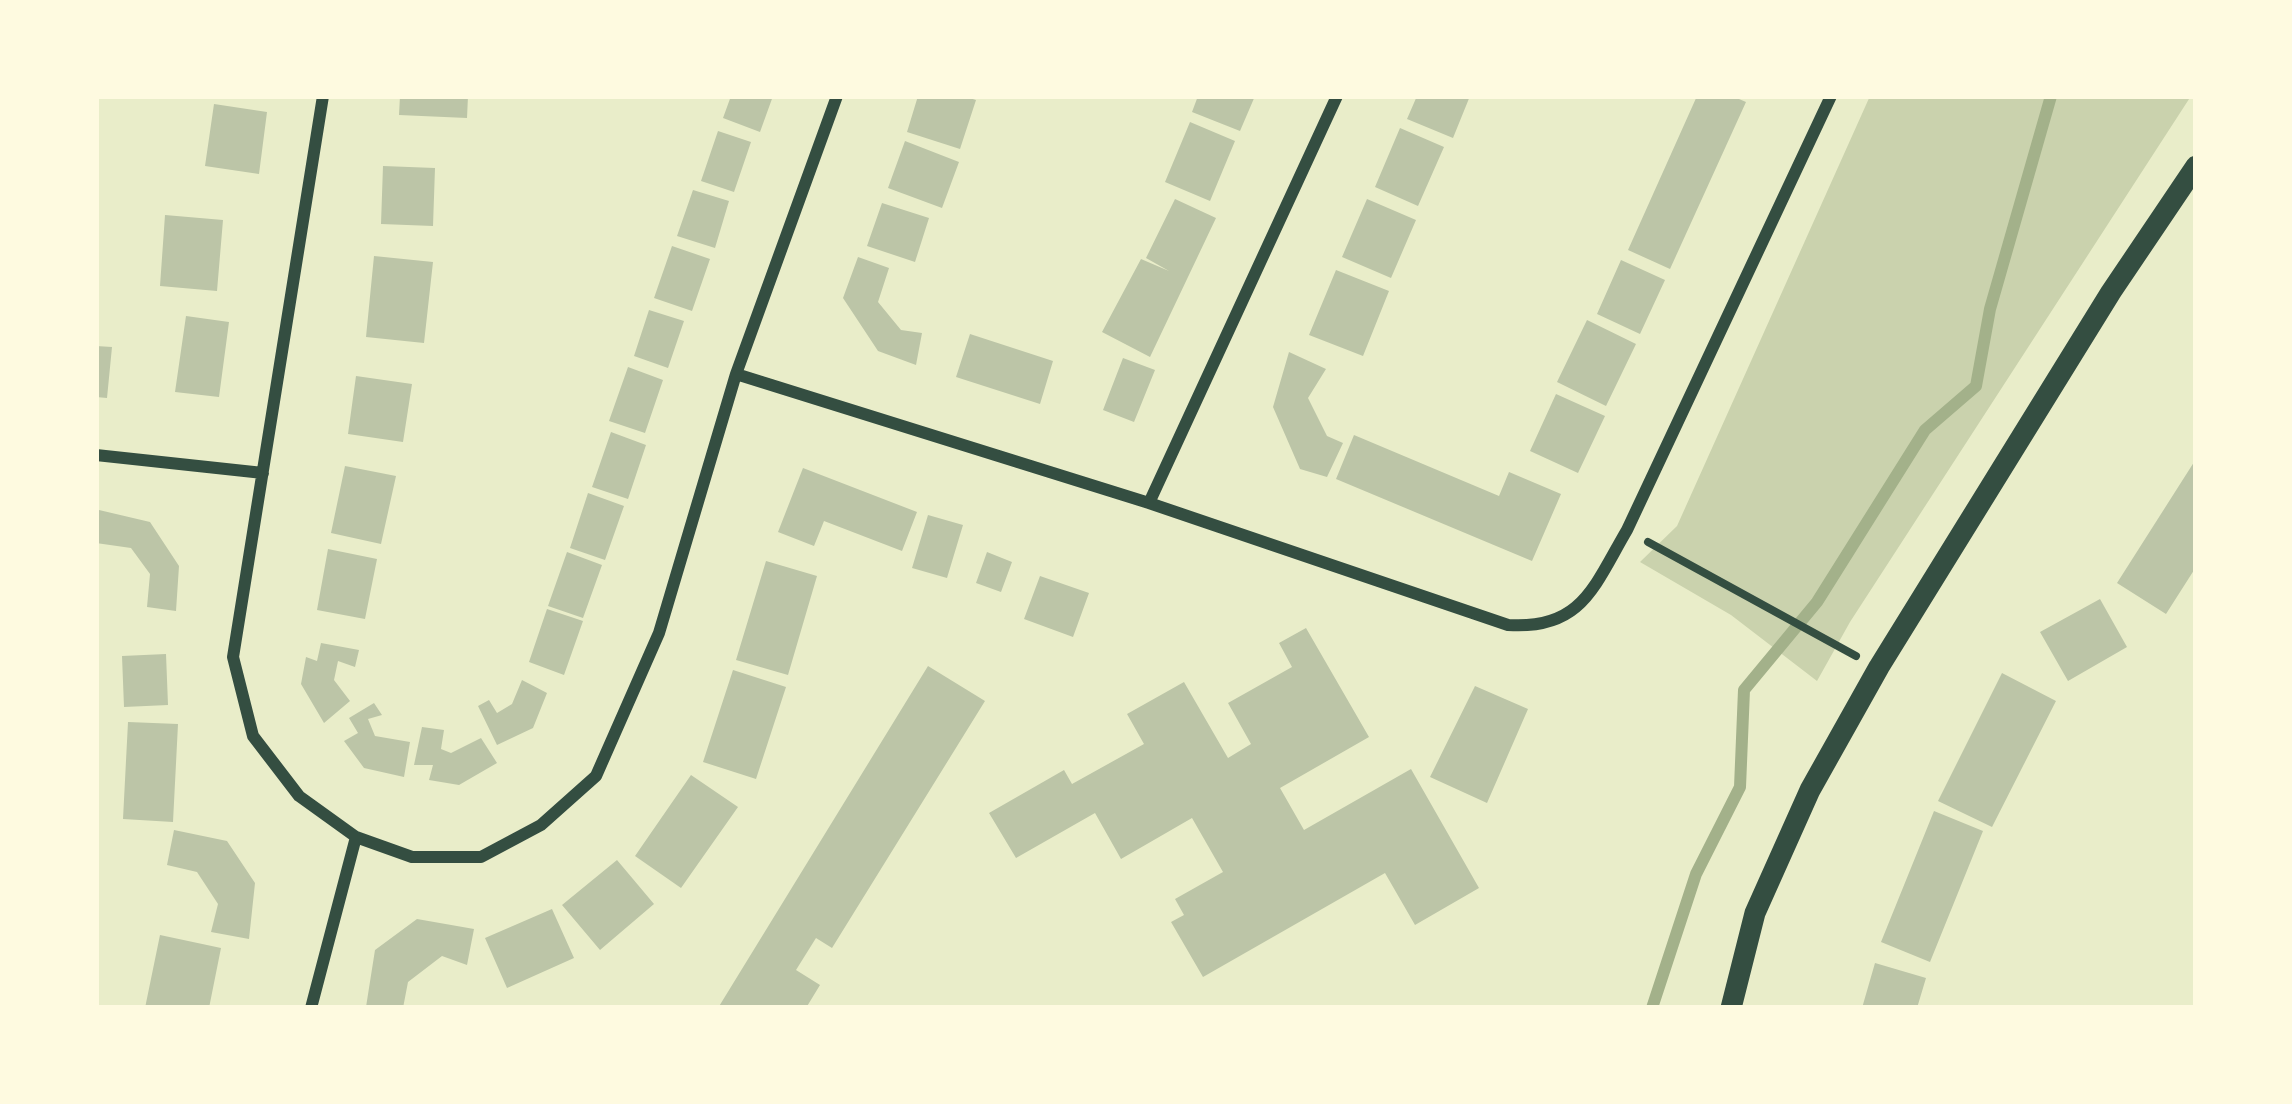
<!DOCTYPE html>
<html>
<head>
<meta charset="utf-8">
<style>
  body { margin:0 }
  #map { position:relative; width:2292px; height:1104px; overflow:hidden; background:#e9edc9; font-family:Raleway,sans-serif }
  canvas { display:block }
  .frame { position:absolute; inset:0; border:99px solid #fefae0; pointer-events:none }
</style>
</head>
<body>
<div id="map">
<canvas width="2292" height="1104"></canvas>
<div class="frame"></div>
</div>
<script>
const c = document.querySelector('canvas').getContext('2d');
c.lineJoin = 'round';
function fillPath(path, color) {
  c.fillStyle = color;
  c.fill(path, 'evenodd');
}
function trace(path, color, width, dash) {
  c.strokeStyle = color;
  c.lineWidth = width;
  c.lineCap = dash ? 'butt' : 'round';
  c.setLineDash(dash || []);
  c.stroke(path);
}
const green = new Path2D(`
  M1870 96H2191L1850 622 1817 681 1731 615 1640 562 1677 526Z`);
const stream = new Path2D(`
  M1652 1008 1696 874 1740 787 1744 690 1817 602 1925 430 1976 386 1990 309 2051 96`);
const building = new Path2D(`
  M400 96H468L467 118 399 115Z
  M731 96H773L760 132 723 118Z
  M918 96H963L976 100 960 149 907 132Z
  M1198 96H1255L1240 131 1192 112Z
  M1417 96H1470L1453 138 1407 119Z
  M1697 96H1732L1746 102 1670 269 1628 250Z
  M214 104 267 112 259 174 205 166Z
  M1190 122 1235 141 1210 201 1165 182Z
  M1400 128 1444 147 1418 206 1375 187Z
  M718 131 751 142 734 192 701 181Z
  M905 141 959 162 942 208 888 188Z
  M383 166 435 168 433 226 381 224Z
  M693 190 729 201 715 248 677 236Z
  M1175 199 1216 218 1150 357 1102 332 1141 259 1169 271 1146 258Z
  M1367 199 1416 220 1391 278 1342 257Z
  M882 203 929 218 915 262 867 246Z
  M165 215 223 220 217 291 160 286Z
  M672 246 710 259 692 311 654 298Z
  M374 256 433 262 424 343 366 337Z
  M858 257 889 268 878 302 901 330 922 333 916 365 878 351 843 298Z
  M1621 260 1665 280 1640 334 1597 314Z
  M1336 270 1389 291 1363 356 1309 335Z
  M649 310 684 321 668 368 634 356Z
  M186 316 229 322 219 397 175 392Z
  M1587 320 1636 344 1606 406 1557 382Z
  M970 334 1053 361 1040 404 956 377Z
  M96 346 112 347 107 398 96 397Z
  M1289 352 1326 369 1308 398 1327 436 1343 443 1327 477 1300 469 1273 407Z
  M1123 358 1155 370 1134 422 1103 410Z
  M628 367 663 380 645 433 609 421Z
  M356 376 412 384 403 442 348 434Z
  M1556 394 1605 416 1578 473 1530 451Z
  M611 432 646 445 628 499 592 487Z
  M1354 435 1499 496 1509 472 1561 494 1532 561 1336 479Z
  M2196 459V567L2166 614 2117 583Z
  M345 466 396 476 381 544 331 533Z
  M803 468 917 512 902 551 824 521 814 546 778 532Z
  M588 493 624 506 605 560 570 548Z
  M99 510 150 522 179 566 176 611 147 607 150 574 131 548 96 543Z
  M928 515 963 525 947 578 912 568Z
  M328 549 377 559 365 619 317 610Z
  M567 552 602 565 583 618 548 606Z
  M987 552 1012 562 1001 592 976 583Z
  M766 561 817 576 788 675 736 660Z
  M1040 576 1089 593 1073 637 1024 619Z
  M2100 599 2127 647 2068 681 2040 632Z
  M547 609 583 621 564 675 529 662Z
  M1306 628 1369 737 1280 788 1304 830 1411 769 1479 888 1415 925 1385 873 1203 977 1171 922 1184 915 1175 899 1223 872 1192 818 1121 859 1095 813 1016 858 989 813 1064 770 1072 784 1144 744 1127 714 1184 682 1228 758 1251 744 1228 703 1292 667 1279 643Z
  M321 643 359 650 355 667 338 661 334 680 350 701 324 723 301 684 306 657 317 661Z
  M166 654 168 705 124 707 122 656Z
  M928 666 985 701 832 948 816 938 796 970 820 985 806 1008H718Z
  M733 670 786 687 756 779 703 762Z
  M2002 673 2056 701 1992 827 1938 801Z
  M522 680 547 693 533 728 497 745 478 706 489 700 497 713 512 704Z
  M1475 686 1528 709 1487 803 1430 777Z
  M374 703 382 715 368 719 375 736 410 742 404 777 364 768 344 741 358 733 349 718Z
  M128 722 178 724 173 822 123 819Z
  M422 727 444 730 441 749 451 753 481 738 497 763 459 785 429 780 433 765H414Z
  M691 775 738 807 681 888 635 856Z
  M1934 811 1983 831 1930 962 1881 942Z
  M174 830 227 841 255 883 249 939 211 932 218 904 197 872 167 865Z
  M617 860 654 904 600 950 562 905Z
  M552 909 574 958 507 988 485 938Z
  M417 919 474 929 467 965 442 956 408 982 403 1008 366 1007 375 950Z
  M160 935 221 948 209 1008H145Z
  M1875 963 1926 978 1917 1008H1862Z`);
const path = new Path2D(`
  M1648 542 1856 656`);
const minor = new Path2D(`
  M323 96 233 657 253 736 299 796 356 837 412 857H481L541 825 596 776 659 633 736 374 837 96
  M736 374 1149 503 1508 625C1582 630 1594 586 1627 530L1831 96
  M96 455 263 473
  M1149 503 1337 96
  M311 1008 356 837`);
const tertiary = new Path2D(`
  M1731 1008 1755 913 1810 790 1879 667 2111 292 2196 166`);
fillPath(green, '#cad2ad');
trace(stream, '#a3b18a', 12);
fillPath(building, '#bcc5a7');
trace(path, '#344e41', 8);
trace(minor, '#344e41', 12);
trace(tertiary, '#344e41', 21);
</script>
</body>
</html>
